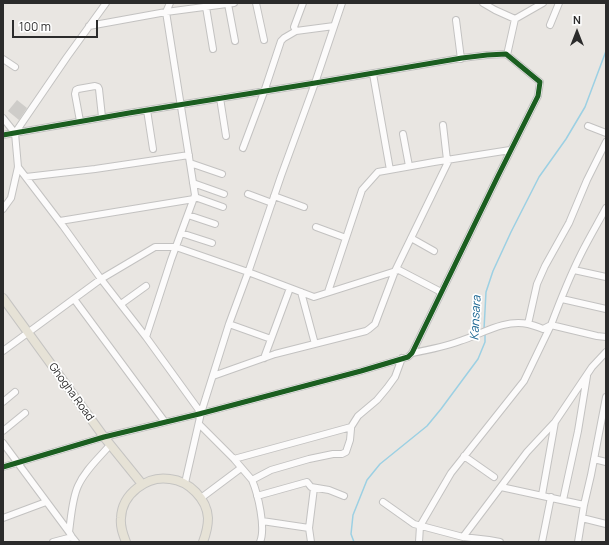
<!DOCTYPE html>
<html>
<head>
<meta charset="utf-8">
<style>
  body { margin:0 }
  #map { position:relative; width:609px; height:545px; overflow:hidden; background:#e9e6e2; font-family:Manrope,sans-serif }
  canvas { display:block }
  .frame { position:absolute; inset:0; border:4px solid #2b2b2b; pointer-events:none }
  .north { position:absolute; left:557px; top:12px; width:40px; height:40px; -webkit-text-stroke:3px #fff; paint-order:stroke; rotate:0deg; font-size:11px; font-weight:700; line-height:16px; text-align:center; color:#2b2b2b }
  .north::after { content:''; display:block; margin:auto; width:14px; height:18px; background:#2b2b2b; clip-path:polygon(50% 0,100% 100%,50% 72%,0 100%) }
  .scale { position:absolute; left:12px; top:20px; width:86px; height:18px; box-sizing:border-box; border:2px solid #2b2b2b; border-top:0; padding-left:5px; font-size:12px; line-height:14px; white-space:nowrap; color:#2b2b2b; -webkit-text-stroke:3px #fff; paint-order:stroke }
</style>
</head>
<body>
<div id="map">
<canvas width="609" height="545"></canvas>
<div class="frame"></div>
<div class="north">N</div>
<div class="scale">100 m</div>
</div>
<script>
const c = document.querySelector('canvas').getContext('2d');
c.lineJoin = 'round';
function trace(path, color, width, dash) {
  c.strokeStyle = color;
  c.lineWidth = width;
  c.lineCap = dash ? 'butt' : 'round';
  c.setLineDash(dash || []);
  c.stroke(path);
}
function fillPath(path, color) {
  c.fillStyle = color;
  c.fill(path, 'evenodd');
}
function label(font, color, halo, rows, align = 'center') {
  c.font = font + ' Manrope,sans-serif';
  c.lineWidth = 3.5;
  c.setLineDash([]);
  c.textBaseline = 'middle';
  c.strokeStyle = halo;
  c.fillStyle = color;
  for (const [text, x, y, turn = 0] of rows) {
    c.save();
    c.translate(x, y);
    c.rotate((+turn || 0) * Math.PI / 180);
    c.textAlign = isNaN(turn) ? turn : align;
    if (halo) c.strokeText(text, 0, 0);
    c.fillText(text, 0, 0);
    c.restore();
  }
}
const stream = new Path2D(`
  M484 329 486 292 493 271 511 232 539 177 566 139 585 107 606 51
  M354 542 351 534 353 515 367 480 380 464 427 426 441 409 478 359 485 342V333`);
const building = new Path2D(`
  M17 100 27 108 19 120 8 111Z`);
const minor = new Path2D(`
  M256 3 264 40
  M303 3 294 27 296 31 334 26
  M483 3 495 10 515 19 543 3
  M228 4 235 41
  M206 7 213 49
  M456 20 461 59
  M550 25 559 3
  M89 26 166 12 170 3
  M507 55 515 19
  M3 59 15 67
  M373 74 390 170
  M220 98 226 136
  M147 110 153 149
  M3 118 15 133 18 167 11 198 3 209
  M80 121 75 94 76 90 78 89 95 86 98 87 99 89 102 117
  M443 125 447 160
  M588 126 606 133
  M15 133 67 57 106 3
  M403 134 409 166
  M3 135 129 113 315 83 462 58 487 55 506 54 540 82 538 96 498 176 412 353 408 357 361 371 199 414 104 437 3 467
  M243 148 264 92 281 41 284 38 296 31
  M190 163 222 174
  M18 167 63 226 101 279 155 247H176L248 272 314 297 399 270 441 292
  M26 177 95 169 189 155
  M193 183 224 194
  M248 194 272 203
  M274 196 304 207
  M195 197 223 207
  M606 208C598 223 589 238 581 254 570 276 560 301 551 325L597 336 606 337
  M188 215 215 224
  M60 221 194 199
  M316 227 346 238
  M181 233 212 243
  M411 238 434 251
  M574 270 606 277
  M301 292 315 344
  M328 292 362 190 378 172 434 162 510 150
  M74 299 165 422
  M562 299 606 309
  M121 304 146 286
  M229 324 271 339
  M528 324 537 284 545 266 569 223 587 180 606 142
  M3 351 101 279 146 337
  M412 353C428 350 444 347 460 341 482 334 504 319 528 324 533 325 538 327 543 329L551 325
  M264 358 290 288
  M213 376 275 354 366 331 369 329 375 324 395 271 449 160
  M3 402 15 392
  M201 413 146 337 171 260 195 195 166 12 234 3
  M199 424 234 459 252 480
  M3 431 25 413
  M3 443 69 532 72 537 76 542
  M464 456 494 477
  M234 459 351 427
  M594 459 606 462
  M185 483 201 413 229 324 249 270 281 176 315 83 342 3
  M501 487 584 505 578 542
  M542 495 555 422 592 367 606 352
  M257 496 307 482 311 487 329 490 344 496
  M201 498 241 468
  M563 500 578 431 587 376
  M383 502 414 524 463 537 489 540 500 542
  M584 505 591 475 606 397
  M3 518 46 502
  M582 518 606 524
  M262 521 309 528 311 542
  M309 528 314 488
  M69 532C71 518 72 499 78 486 85 470 99 458 110 445
  M463 537 527 452 554 423
  M53 542 72 537
  M260 542C266 528 258 494 252 480L271 470 309 459 333 454H342L346 452 350 440 351 429V427L358 416 377 400 387 388 395 377 402 358
  M419 542 420 526 451 473 524 381 551 325
  M542 542 551 497`);
const major = new Path2D(`
  M3 298 104 437 142 484
  M126 542C123 534 120 527 121 518 122 494 147 475 170 479 189 481 207 499 208 518 208 527 206 534 203 542`);
const cycleway = new Path2D(`
  M3 135 129 113 315 83 462 58 487 55 506 54 540 82 538 96 498 176 412 353 408 357 361 371 199 414 104 437 3 467`);
const streetNames = [
  ["Ghogha Road",71,392,54]
];
const waterNames = [
  ["Kansara",476,318,-87]
];
trace(stream, '#9cd0e3', 1.5);
fillPath(building, '#ceccc9');
trace(minor, '#c3c2c1', 8);
trace(major, '#c5c4c2', 10);
trace(minor, '#fcfbfb', 6);
trace(major, '#e6e2d6', 8);
trace(cycleway, '#1b5e20', 5);
label('11px', '#2b2b2b', '#fff', streetNames);
label('italic 12px', '#196591', '#fff', waterNames);
</script>
</body>
</html>
